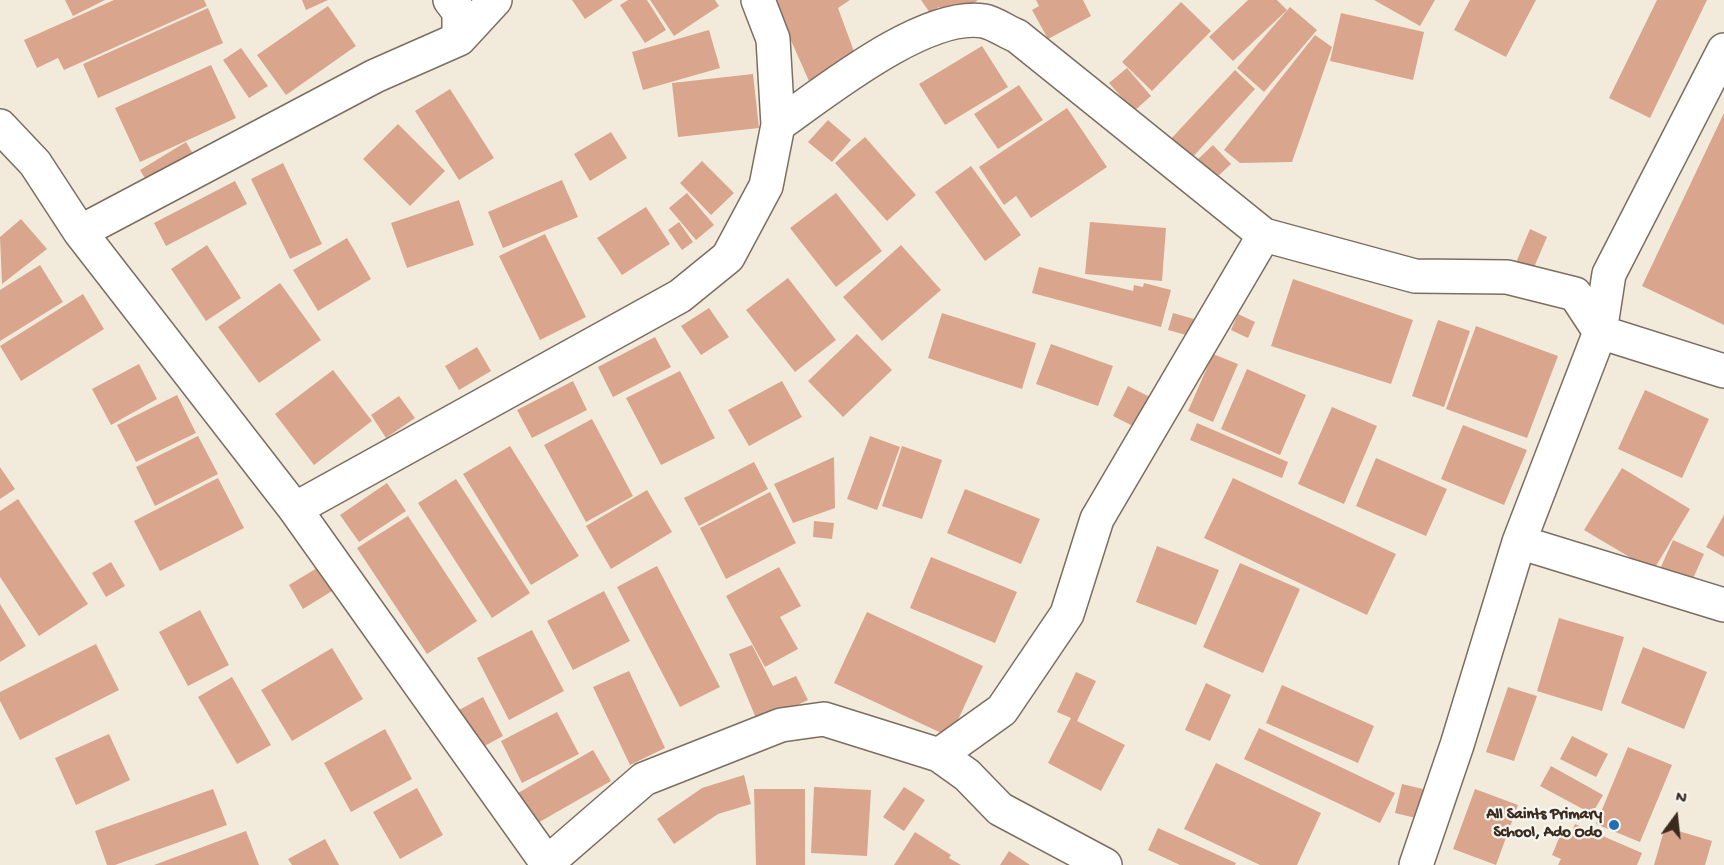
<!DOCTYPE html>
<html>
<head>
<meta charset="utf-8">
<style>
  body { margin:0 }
  #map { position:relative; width:1724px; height:865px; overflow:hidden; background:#f2ebdb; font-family:"Gochi Hand",sans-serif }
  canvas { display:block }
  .north { position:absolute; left:1646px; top:787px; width:60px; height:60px; -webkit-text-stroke:4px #f6f6f2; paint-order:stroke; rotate:15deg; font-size:16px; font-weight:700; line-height:24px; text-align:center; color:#3b2a1e }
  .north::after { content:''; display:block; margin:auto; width:21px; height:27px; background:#3b2a1e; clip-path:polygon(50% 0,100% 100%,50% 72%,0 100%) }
</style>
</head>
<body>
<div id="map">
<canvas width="1724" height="865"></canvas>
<div class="north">N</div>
</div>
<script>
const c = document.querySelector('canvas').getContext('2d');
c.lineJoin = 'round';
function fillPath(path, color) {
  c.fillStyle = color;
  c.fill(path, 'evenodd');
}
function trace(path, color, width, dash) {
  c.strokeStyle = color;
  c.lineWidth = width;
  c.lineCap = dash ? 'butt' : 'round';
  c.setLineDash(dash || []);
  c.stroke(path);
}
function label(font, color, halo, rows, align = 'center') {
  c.font = font + ' "Gochi Hand",sans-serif';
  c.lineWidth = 4.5;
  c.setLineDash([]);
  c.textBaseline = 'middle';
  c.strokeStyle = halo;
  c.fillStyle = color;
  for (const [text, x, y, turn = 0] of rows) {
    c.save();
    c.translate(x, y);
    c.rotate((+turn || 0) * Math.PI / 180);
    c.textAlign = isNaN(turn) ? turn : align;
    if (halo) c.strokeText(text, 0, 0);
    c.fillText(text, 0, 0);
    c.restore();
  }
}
const building = new Path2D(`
  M65 0H105L73 16Z
  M114 0H204L207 6 64 70 58 58 37 68 24 40Z
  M302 0H328L306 10Z
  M572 0H613L585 19Z
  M628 0H647L666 30 645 43 620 5Z
  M650 0H715L719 6 674 36Z
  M773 0H850L838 8 859 65 813 90Z
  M921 0H978L949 21 939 7 930 13Z
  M1036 0H1083L1091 16 1048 39 1032 10 1039 6Z
  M1248 0H1277L1287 10 1233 61 1209 37Z
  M1374 0H1435L1420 26Z
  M1470 0H1536L1506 57 1454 30Z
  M1657 0H1707L1650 118 1609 98Z
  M1181 2 1211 31 1152 91 1122 62Z
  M328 6 356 46 286 95 257 55Z
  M1290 7 1317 30 1264 92 1237 68Z
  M208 8 223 43 98 98 83 64Z
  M1341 13 1424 32 1413 80 1330 61Z
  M709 30 720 68 643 90 632 52Z
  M1315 35 1332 47 1292 162 1240 163 1224 150Z
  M982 46 1008 87 945 125 919 84Z
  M241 48 268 86 249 98 223 60Z
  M211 65 236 118 140 162 115 108Z
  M1127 68 1151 96 1134 111 1109 83Z
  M1235 70 1255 89 1190 160 1169 141Z
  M753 74 759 128 678 137 672 83Z
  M1019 85 1043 120 998 149 974 114Z
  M450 89 494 158 459 180 415 111Z
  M1067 108 1107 167 1031 218 1016 196 1004 205 979 167Z
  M1724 113V325L1642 286Z
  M828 120 851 140 832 162 808 142Z
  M398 124 445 171 410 206 363 159Z
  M611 132 627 158 590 181 574 154Z
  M865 137 916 195 887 221 835 163Z
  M186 142 199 164 153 192 140 170Z
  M1213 145 1231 164 1215 179 1197 160Z
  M702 161 734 193 711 215 680 183Z
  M283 163 322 244 290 259 251 179Z
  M971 166 1021 235 985 261 935 192Z
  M562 180 578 217 503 248 488 212Z
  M235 181 247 204 166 246 154 223Z
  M687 193 714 225 696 240 669 208Z
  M836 193 882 251 836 287 790 228Z
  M459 200 474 245 407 268 391 223Z
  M646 207 670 244 622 275 597 238Z
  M21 219 47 249 2 284 0 237Z
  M679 222 693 242 682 250 668 230Z
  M1090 222 1166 228 1162 281 1085 274Z
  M1530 229 1547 237 1532 272 1515 265Z
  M545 234 586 317 540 340 499 256Z
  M347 238 371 279 318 311 293 270Z
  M207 245 241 298 206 321 171 269Z
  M901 245 941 290 882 341 843 297Z
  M40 265 63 302 0 341V290Z
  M1039 267 1133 291 1134 285 1143 287 1144 283 1171 290 1161 327 1032 293Z
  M788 278 836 340 795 372 746 310Z
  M1293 279 1413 320 1391 384 1271 346Z
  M280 283 321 340 259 383 218 327Z
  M83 294 104 329 21 381 0 346Z
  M709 308 729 337 701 355 681 326Z
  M942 313 1036 343 1022 389 928 358Z
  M1173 313 1201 321 1197 338 1168 330Z
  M1238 314 1255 322 1248 338 1231 330Z
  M1438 320 1470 331 1444 407 1412 396Z
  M1476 326 1558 356 1527 438 1446 409Z
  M857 334 892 370 843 417 808 381Z
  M655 337 671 367 613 397 598 367Z
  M1051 344 1113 366 1098 406 1036 384Z
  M477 347 491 371 459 390 445 366Z
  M1213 354 1238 364 1213 422 1188 411Z
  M139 364 157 399 111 425 92 389Z
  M1247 369 1306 395 1280 455 1221 429Z
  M333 370 372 421 314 465 275 414Z
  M680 371 715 438 661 465 626 398Z
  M573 381 587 410 532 438 517 410Z
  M782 381 802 417 749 446 728 410Z
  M1128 386 1154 399 1139 429 1113 416Z
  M1645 390 1709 419 1682 478 1618 449Z
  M177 395 196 433 136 462 117 425Z
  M399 396 415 418 386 438 371 415Z
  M1332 407 1377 426 1344 504 1298 484Z
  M592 419 633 496 586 522 544 445Z
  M1197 423 1288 462 1282 478 1190 440Z
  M1463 425 1527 450 1504 505 1441 479Z
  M198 436 218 474 155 506 136 467Z
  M870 436 900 447 877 510 847 499Z
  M510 446 579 556 531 585 463 474Z
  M902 446 942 460 922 519 882 506Z
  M834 457 835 508 793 523 774 484Z
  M1376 458 1447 489 1426 536 1356 506Z
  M754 462 768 489 699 526 684 498Z
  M0 467 15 489 0 499Z
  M1622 468 1690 509 1653 571 1584 530Z
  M218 478 244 528 160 571 134 521Z
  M1233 478 1396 554 1367 615 1204 538Z
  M456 479 530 593 492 618 418 503Z
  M387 483 406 511 359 542 340 515Z
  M965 489 1040 519 1021 564 947 533Z
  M647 490 672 532 611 569 586 526Z
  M770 492 796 543 726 579 700 528Z
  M18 499 88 604 39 636 0 577V511Z
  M1724 515V557L1706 547Z
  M408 516 477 621 427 654 357 548Z
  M814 521 834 523 832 539 813 537Z
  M1673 540 1704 554 1691 583 1660 569Z
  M1157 546 1219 570 1196 625 1136 602Z
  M931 557 1017 592 995 643 910 608Z
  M111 562 125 586 106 597 92 573Z
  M1240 563 1300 589 1263 673 1203 647Z
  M657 566 720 687 680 707 617 587Z
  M779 567 801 606 780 617 798 649 765 667 726 596Z
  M317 568 332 591 303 609 289 585Z
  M604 591 630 641 573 670 547 621Z
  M0 604 26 646 0 662Z
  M200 610 229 665 188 686 159 632Z
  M867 612 983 666 950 737 834 683Z
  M1559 618 1624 637 1602 711 1537 691Z
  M532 630 564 691 509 720 477 658Z
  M96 644 119 690 20 740 0 701V692Z
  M752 645 773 686 796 676 808 700 785 711 756 718 729 654Z
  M1643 647 1707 672 1684 729 1621 703Z
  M332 648 363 699 292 741 261 690Z
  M629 671 665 748 630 765 593 687Z
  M1076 672 1096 681 1077 721 1125 745 1101 791 1048 763 1071 718 1057 712Z
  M232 677 271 745 237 764 198 697Z
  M1206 683 1231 695 1210 741 1185 730Z
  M1282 685 1374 726 1358 763 1266 723Z
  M1508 687 1537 696 1514 761 1486 752Z
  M483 697 503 736 479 749 459 710Z
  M557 712 579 754 522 783 501 741Z
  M1259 728 1395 793 1380 823 1244 759Z
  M385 729 412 779 351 812 324 763Z
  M109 734 130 780 76 805 55 758Z
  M1572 736 1608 754 1596 777 1560 759Z
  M1628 747 1672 765 1640 842 1596 824Z
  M593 750 611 781 536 824 518 793Z
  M1216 763 1321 813 1297 865H1260L1184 829Z
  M1551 766 1603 795 1592 814 1540 786Z
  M744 775 751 804 718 814 674 844 657 819 702 788Z
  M1402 784 1427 790 1420 819 1395 813Z
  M814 787 871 790 867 856 811 853Z
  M904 787 925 800 904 831 883 817Z
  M417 788 443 835 400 859 373 812Z
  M213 789 227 825 115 865H107L95 831Z
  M754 789H805V865H756Z
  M1475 789 1518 805 1496 865 1453 849Z
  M1575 824 1642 853 1637 865H1558L1561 859 1552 855 1562 831 1571 834Z
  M1665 827 1712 841 1705 865H1654Z
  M1158 828 1236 863 1235 865H1180L1148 850Z
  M246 831 259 865H154Z
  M915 832 951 855 949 858 961 865H894Z
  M325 839 339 865H292L288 859Z
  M1009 851 1030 865H1000Z`);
const minor = new Path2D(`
  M758 0 773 39 778 125 766 186 728 257 680 296 295 509 547 863 644 779 781 725 824 719 939 755 967 775 1000 809 1105 865
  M459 39 495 0
  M1724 50 1609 274 1600 332 1519 542 1724 605
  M778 125C825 92 925 11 984 21 994 23 1007 32 1017 36L1264 235 1415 276 1507 277 1575 294 1600 332 1724 371
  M0 126 35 163 80 232 295 509
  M80 232 375 76 459 39V12L450 0
  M939 755 1002 710 1067 614 1097 519 1264 235
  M1416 865 1457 745 1519 542`);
const markers = [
  [1614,825,6,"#1f6fb2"]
];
const poiNames = [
  ["All Saints Primary",1602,816],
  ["School, Ado Odo",1602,834]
];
fillPath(building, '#daa58d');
trace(minor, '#7b6e60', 36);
trace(minor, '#fff', 33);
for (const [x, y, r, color] of markers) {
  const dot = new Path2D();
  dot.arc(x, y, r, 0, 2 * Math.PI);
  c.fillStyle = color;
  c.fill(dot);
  trace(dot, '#f6f6f2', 2);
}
label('bold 16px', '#3b2a1e', '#f6f6f2', poiNames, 'right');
</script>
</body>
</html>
